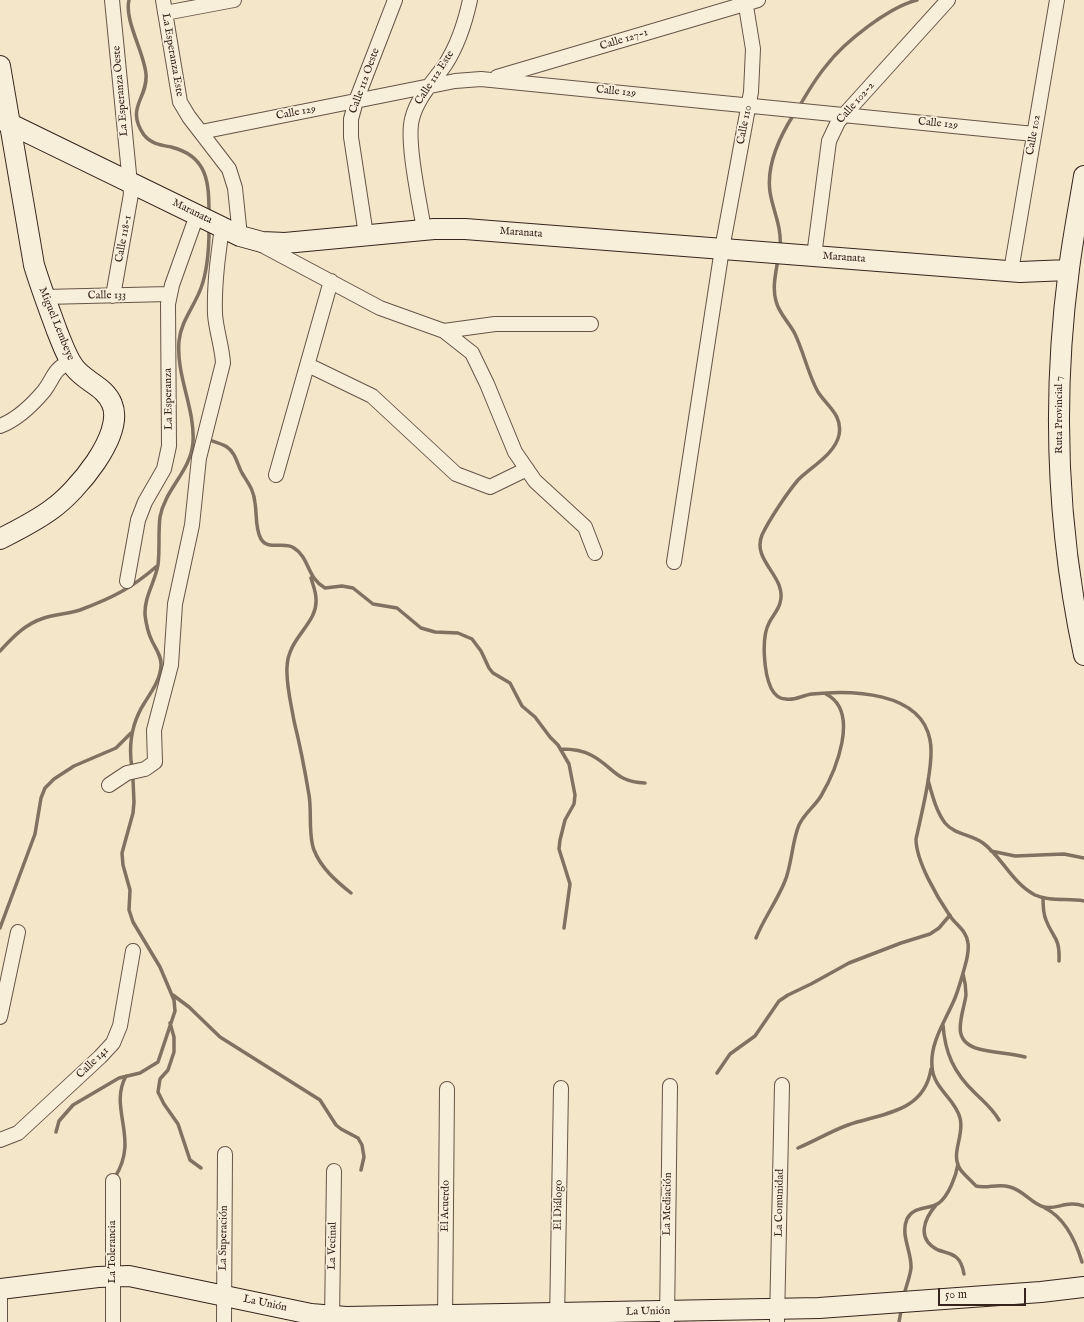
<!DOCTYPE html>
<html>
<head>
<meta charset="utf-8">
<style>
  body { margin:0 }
  #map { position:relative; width:1084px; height:1322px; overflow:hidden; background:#f4e6c8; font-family:"IM FELL English",serif }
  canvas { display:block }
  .scale { position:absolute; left:938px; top:1288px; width:88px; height:18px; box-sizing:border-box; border:2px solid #36241d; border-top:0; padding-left:5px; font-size:12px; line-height:14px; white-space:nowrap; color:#36241d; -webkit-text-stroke:3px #f8efdb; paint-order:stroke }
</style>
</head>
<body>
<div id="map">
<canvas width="1084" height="1322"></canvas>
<div class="scale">50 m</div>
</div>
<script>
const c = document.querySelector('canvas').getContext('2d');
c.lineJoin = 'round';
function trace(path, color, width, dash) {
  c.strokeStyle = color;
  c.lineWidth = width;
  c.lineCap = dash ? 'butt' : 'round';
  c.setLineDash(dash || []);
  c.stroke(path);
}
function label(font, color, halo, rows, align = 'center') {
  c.font = font + ' "IM FELL English",serif';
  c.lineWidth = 3.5;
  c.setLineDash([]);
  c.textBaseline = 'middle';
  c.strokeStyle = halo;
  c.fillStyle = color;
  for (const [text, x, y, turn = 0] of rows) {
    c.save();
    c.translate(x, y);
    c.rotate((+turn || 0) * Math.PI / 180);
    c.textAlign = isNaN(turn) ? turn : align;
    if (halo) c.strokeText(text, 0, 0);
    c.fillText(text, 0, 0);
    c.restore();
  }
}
const stream = new Path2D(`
  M129 0C124 20 144 52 146 74 148 99 125 107 144 135 151 144 161 145 171 147 208 156 209 183 209 214
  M799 107C807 93 816 78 826 66 844 42 889 7 917 0
  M780 247C782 227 773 211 770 192 766 164 780 136 794 114
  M778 259C776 272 772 288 776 301 779 314 789 322 795 334 804 353 808 374 818 392 827 406 843 415 839 435 835 454 811 467 798 480 787 493 769 520 762 535 751 561 788 577 780 603 778 611 772 616 769 623 761 638 764 673 771 688 774 694 779 699 786 699 794 701 803 695 812 694 851 690 921 691 930 740 935 761 921 816 916 839 916 861 937 897 950 916 956 925 967 931 968 943 969 951 967 959 965 966 962 977 959 988 955 998 946 1020 930 1042 932 1066 933 1089 955 1098 960 1118 965 1135 950 1153 960 1169 964 1175 971 1180 976 1186 987 1189 998 1183 1010 1187 1023 1190 1032 1204 1044 1207 1057 1210 1067 1200 1084 1206
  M207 439C214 442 221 443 227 447 236 453 237 464 242 473 248 483 254 490 255 503 257 514 255 529 261 539 268 551 284 541 294 548 310 558 306 577 325 588L342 586 353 588 373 604 397 608 421 628 435 632 458 633 472 639 481 651 489 668 493 673 510 683 522 706 535 717 550 737 558 745 569 764 575 795 574 804 565 820 560 840 559 849 570 884 564 928
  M311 578C313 585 316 592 316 599 318 624 288 637 287 667 286 685 291 703 294 721 300 745 305 771 309 795 312 812 308 835 314 850 321 868 336 881 351 893
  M0 651C13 637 25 624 44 618 56 614 68 614 80 610 112 598 132 588 157 566
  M561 749C571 749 582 750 591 755 614 767 615 782 645 783
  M132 768C128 744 132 722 145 702 152 691 160 680 161 666 162 657 156 649 152 641 148 633 146 623 145 615 144 597 155 582 158 565 160 549 158 533 160 517 165 489 191 471 193 442 195 408 176 376 179 341 181 321 194 307 201 288 208 269 209 249 209 229
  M928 780C932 794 936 811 945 823 955 835 971 834 983 843 1002 857 1012 883 1035 895 1050 902 1068 898 1084 901
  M991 851 1015 856 1064 854 1084 858
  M1043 898C1043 905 1043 913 1046 920 1053 939 1060 936 1059 961
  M0 928 35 834 41 798 45 788 54 779 74 766 116 748 131 733
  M756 938C764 918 777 901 785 881 792 864 792 841 799 825 804 814 815 806 821 796 835 772 861 712 826 694
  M963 974C965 981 966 988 966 995 963 1016 949 1041 979 1049 994 1053 1010 1053 1025 1057
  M173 995 189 1007 220 1037 320 1100 336 1125 341 1129 358 1138 362 1145 364 1157 361 1170
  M170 1023 174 1037V1052L168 1070 160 1079 158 1092 164 1104 178 1124 190 1160 201 1168
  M943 1025C945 1053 954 1073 975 1093 984 1102 992 1108 999 1120
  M717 1073 730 1054 755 1036 779 1001 788 995 811 984 849 963 901 943 930 934 939 928 950 915
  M56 1132 59 1121 73 1105 119 1078 140 1073 158 1062 175 1011 174 1000 160 967 133 922 129 910 130 890 123 865 122 853 133 813 134 802 133 780
  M798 1148C815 1141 831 1131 848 1125 882 1113 924 1113 931 1069
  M115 1177C140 1138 108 1109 126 1076
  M936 1205C924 1219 916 1239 938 1250 944 1252 951 1253 956 1257 961 1261 963 1268 964 1274
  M1045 1208C1065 1218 1076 1242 1082 1262
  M904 1295C906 1286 910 1277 911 1268 912 1252 900 1235 907 1219 913 1206 928 1210 939 1203 949 1195 956 1176 958 1164
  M899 1322 901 1311`);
const street = new Path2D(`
  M112 0 131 194 113 296
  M163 0 180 102 189 117 229 169 235 188 240 236
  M165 13 234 0
  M497 77 758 0
  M201 132 455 81 481 79 1034 134
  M424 230C420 204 406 141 412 119 417 98 433 82 445 65 458 45 465 23 470 0
  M366 235 351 137V119L356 101 395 0
  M260 244 380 308 444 331 472 353 487 384 515 452 535 481 585 527 595 553
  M814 256 829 141 838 122 844 115 948 0
  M1011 271 1057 0
  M44 297 169 294
  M444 331 495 324H591
  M308 365 372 396 456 474 490 487 527 469
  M0 426C16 420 33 404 44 391 54 378 53 369 70 362
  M276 475 331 281
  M674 562 722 249 751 92 753 49 745 0
  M127 581 138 520 145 502 164 469 169 446 168 304 172 285 197 215
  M109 785 127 773 145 769 155 762 154 730 171 665 175 604 192 525 199 458 223 363C222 346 216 330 215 314 214 285 218 256 222 227
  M0 1017 18 932
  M0 1140 18 1133 100 1057 113 1043 120 1026 133 951
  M0 1296V1322
  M113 1322V1181
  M224 1322 225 1154
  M332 1322 334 1171
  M445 1322 447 1089
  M557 1322 561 1088
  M667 1322 670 1086
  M777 1322 782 1085`);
const secondary = new Path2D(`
  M0 66 34 265C41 288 49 309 57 331 62 343 66 356 74 367 85 382 105 386 112 404 125 435 76 492 52 509 36 521 18 530 0 539
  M0 119 240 236 262 242 285 243 434 229H465L1020 272 1068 270
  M1084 176C1079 207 1073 237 1069 269 1052 397 1057 529 1084 655
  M0 1289 98 1277 129 1276 311 1314 346 1317 819 1308 1041 1292 1084 1287`);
const streetNames = [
  ["Calle 127-1",624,40,-17],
  ["La Esperanza Este",172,55,80],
  ["Calle 112 Este",435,78,-57],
  ["Calle 112 Oeste",365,81,-70],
  ["La Esperanza Oeste",121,91,-95],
  ["Calle 129",616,92,6],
  ["Calle 102-2",856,103,-49],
  ["Calle 129",296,113,-11],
  ["Calle 129",938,124,6],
  ["Calle 110",745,125,-79],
  ["Calle 102",1034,135,-80],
  ["Maranata",192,212,26],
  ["Maranata",521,233,4],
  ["Calle 118-1",124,239,-79],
  ["Maranata",844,258,4],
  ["Calle 133",107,296,-1],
  ["Miguel Lembeye",56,324,68],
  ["La Esperanza",169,399,-91],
  ["Ruta Provincial 7",1060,415,-90],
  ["Calle 141",93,1063,-44],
  ["La Comunidad",780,1203,-89],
  ["La Mediación",668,1204,-89],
  ["El Diálogo",559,1205,-89],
  ["El Acuerdo",446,1206,-89],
  ["La Superación",224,1238,-89],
  ["La Vecinal",333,1246,-89],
  ["La Tolerancia",113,1252,-90],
  ["La Unión",265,1304,12],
  ["La Unión",648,1312,-1]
];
trace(stream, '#817161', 3.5);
trace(street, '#665448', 16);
trace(secondary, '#36241d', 22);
trace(street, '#f8efdb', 14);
trace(secondary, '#f8efdb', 20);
label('11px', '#36241d', '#f8efdb', streetNames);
</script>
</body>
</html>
